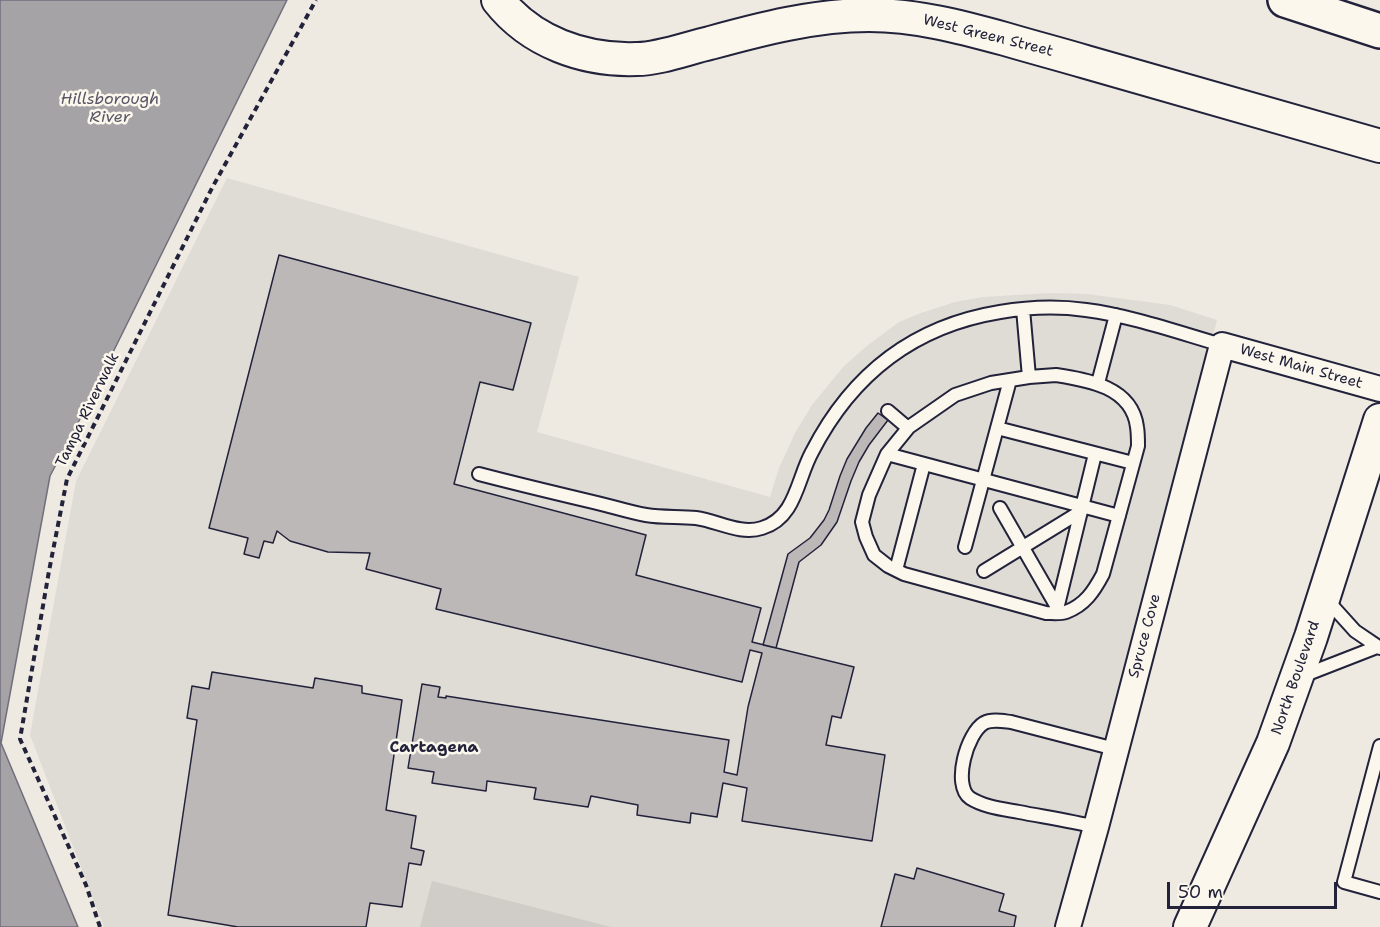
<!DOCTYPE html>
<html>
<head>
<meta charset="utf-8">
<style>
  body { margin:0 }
  #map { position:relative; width:1380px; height:927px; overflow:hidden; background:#eeeae2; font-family:"Shantell Sans",sans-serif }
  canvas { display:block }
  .scale { position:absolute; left:1167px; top:882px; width:170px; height:27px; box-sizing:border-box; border:3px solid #22223b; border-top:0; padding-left:8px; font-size:18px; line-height:21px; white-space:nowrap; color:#22223b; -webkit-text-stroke:4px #fbf7ec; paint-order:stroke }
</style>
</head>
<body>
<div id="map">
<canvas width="1380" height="927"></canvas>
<div class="scale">50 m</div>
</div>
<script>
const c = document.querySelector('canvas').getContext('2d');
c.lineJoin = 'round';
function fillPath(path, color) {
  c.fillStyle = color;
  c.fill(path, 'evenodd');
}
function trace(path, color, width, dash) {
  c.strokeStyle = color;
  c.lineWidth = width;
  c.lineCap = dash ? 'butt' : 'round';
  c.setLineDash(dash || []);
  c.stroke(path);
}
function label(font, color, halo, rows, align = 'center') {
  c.font = font + ' "Shantell Sans",sans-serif';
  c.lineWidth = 5;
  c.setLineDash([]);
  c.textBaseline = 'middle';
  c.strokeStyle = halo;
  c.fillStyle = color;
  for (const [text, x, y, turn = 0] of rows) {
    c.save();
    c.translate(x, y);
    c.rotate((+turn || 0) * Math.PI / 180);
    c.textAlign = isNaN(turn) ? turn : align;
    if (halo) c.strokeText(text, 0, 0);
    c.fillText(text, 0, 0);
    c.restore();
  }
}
const built = new Path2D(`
  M227 178 579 277 537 432 770 497 779 468 795 433 812 405 844 366 868 345 899 322 921 313 955 302 983 297 1050 293 1087 294 1170 305 1217 320 1059 927H104L30 735 76 481Z`);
const green = new Path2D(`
  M432 881 611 927H420Z`);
const water = new Path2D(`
  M0 0H287L82 415 50 476 1 743 78 927H0Z`);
const building = new Path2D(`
  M279 255 531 323 513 390 480 382 454 484 646 535 636 575 761 608 752 642 854 667 841 718 832 716 826 745 885 755 872 841 742 821 747 788 723 783 717 817 691 813 690 823 637 815 638 805 591 796 588 807 534 799 536 788 487 781 486 791 432 783 434 772 408 768 422 684 440 687 438 697 446 698V696L729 740 724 772 737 775 748 707 762 653 750 650 742 682 436 609 441 589 366 569 370 553 328 552 290 541 277 531 273 543 264 541 259 558 244 554 248 538 209 528Z
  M878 413 888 420 869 445 859 462 851 481 837 522 821 545 799 562 776 648 763 645 788 554 810 538 824 520 829 510 840 476 847 459 866 428Z
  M212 672 313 688 315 678 362 686V693L402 700 386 810 416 816 411 848 424 851 421 865 409 863 402 907 370 903 366 927H238L168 915 197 720 187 718 192 686 209 689Z
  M917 868 1004 894 999 911 1016 916 1014 927H881L895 874 914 879Z`);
const path = new Path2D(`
  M100 927 86 885 20 739 49 571 67 479 212 188 316 0`);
const service = new Path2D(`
  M1023 309 1029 377
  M1056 375C1088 380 1132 387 1137 427 1138 433 1138 440 1138 446L1103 574C1094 591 1085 605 1066 612 1060 614 1053 613 1046 613L904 574 888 566 874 555 866 537 862 522 869 495 887 454 909 427 955 395 991 383 1029 377Z
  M1098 383 1116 315
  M888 411 908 428
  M997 428 1133 463
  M887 454 1119 516
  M479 474C517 484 555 493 593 502 611 506 628 512 646 515 663 518 680 516 696 518 718 521 740 535 762 528 796 518 797 479 812 452 852 374 914 326 1000 312 1029 307 1057 306 1086 310 1132 316 1177 332 1222 345
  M1000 508 1057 607
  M965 547 1010 380
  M896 570 924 464
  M984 571 1080 512
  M1327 600 1355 631 1380 648
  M1056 613 1095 454
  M1300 677 1377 647
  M1380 746 1344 882 1380 892
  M1096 827C1070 821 1045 817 1019 812 1003 809 984 807 970 798 952 785 967 733 984 723 992 719 1002 721 1011 722L1115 749`);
const minor = new Path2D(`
  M1068 927 1096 827 1222 345 1380 389`);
const tertiary = new Path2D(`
  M498 0C531 42 584 61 637 59 659 59 688 48 710 43 761 29 815 15 869 15 916 15 961 27 1005 39 1032 47 1059 54 1086 62 1184 90 1282 118 1380 146
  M1190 927 1273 743 1311 637 1380 420`);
const motorway = new Path2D(`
  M1285 0 1380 31`);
const streetNames = [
  ["West Green Street",988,36,14],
  ["West Main Street",1301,367,16],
  ["Tampa Riverwalk",88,410,-64],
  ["Spruce Cove",1145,636,-75],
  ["North Boulevard",1296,678,-71]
];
const waterNames = [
  ["Hillsborough",110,100],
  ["River",110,118]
];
const neighbourhoodNames = [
  ["Cartagena",434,748]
];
fillPath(built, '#dfdbd5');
fillPath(green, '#d0cdc9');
fillPath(water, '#a6a3a7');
trace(water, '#716f7c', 1.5);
fillPath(building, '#bcb8b8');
trace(building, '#22223b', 1.5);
trace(service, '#22223b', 16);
trace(minor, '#22223b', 28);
trace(tertiary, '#22223b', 36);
trace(motorway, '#22223b', 38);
trace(path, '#22223b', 4, [6, 4.5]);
trace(service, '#fbf7ec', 12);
trace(minor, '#fbf7ec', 24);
trace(tertiary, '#fbf7ec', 32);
trace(motorway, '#fbf7ec', 33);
label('15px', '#22223b', '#fbf7ec', streetNames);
label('italic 16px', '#575666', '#fbf7ec', waterNames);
label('bold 16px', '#22223b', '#fbf7ec', neighbourhoodNames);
</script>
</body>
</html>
